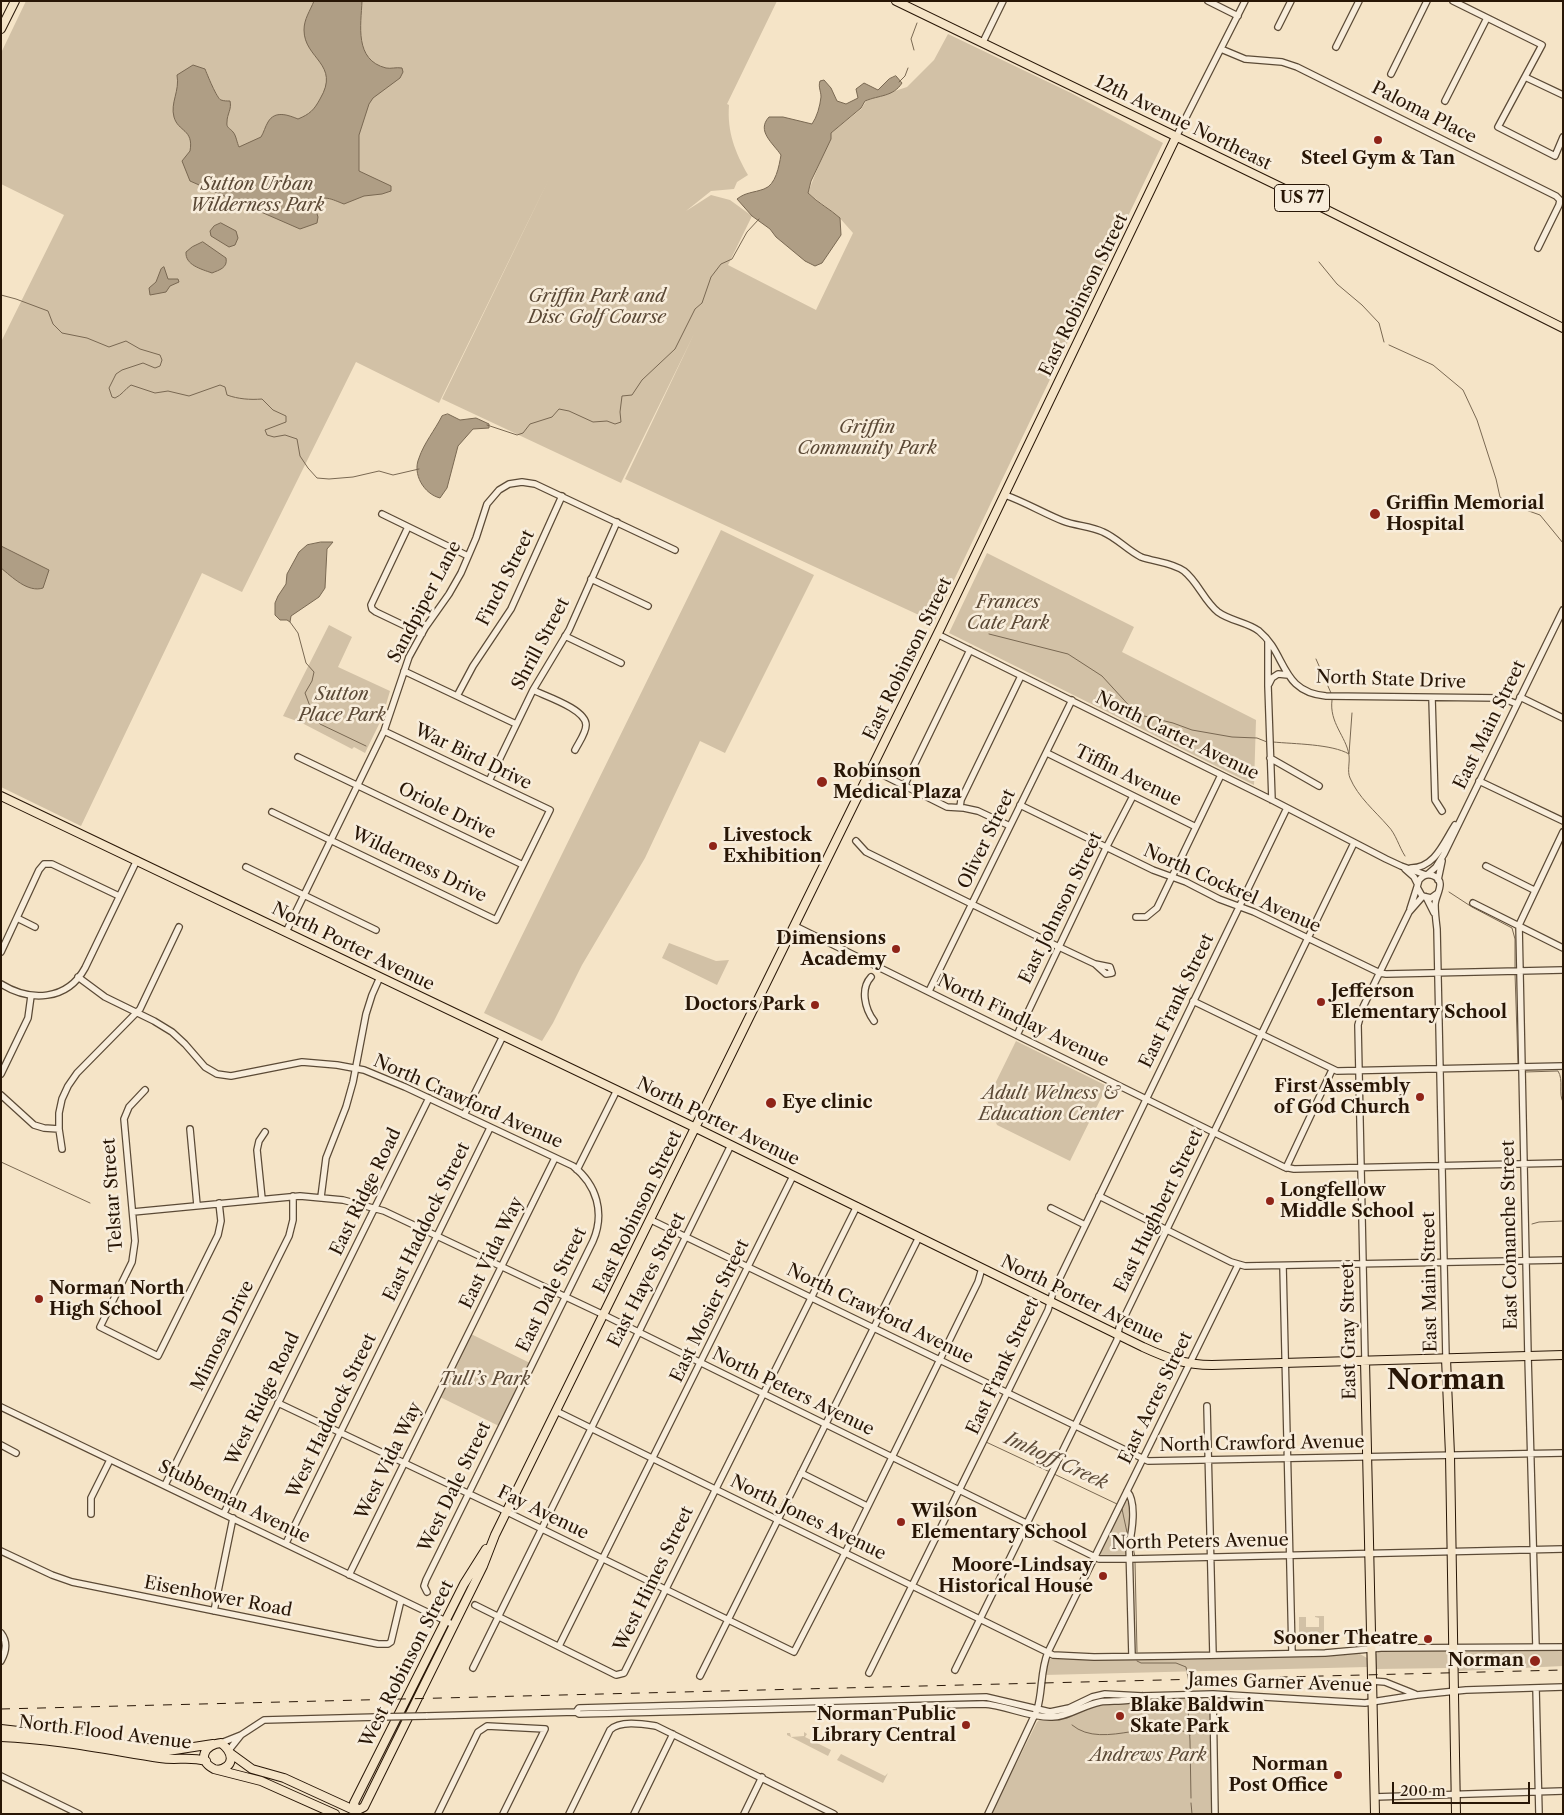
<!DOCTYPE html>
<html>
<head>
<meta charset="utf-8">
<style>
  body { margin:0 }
  #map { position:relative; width:1564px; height:1815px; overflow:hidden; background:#f5e4c7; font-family:"Libre Caslon Text",serif }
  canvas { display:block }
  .frame { position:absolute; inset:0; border:2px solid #281606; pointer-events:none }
  .scale { position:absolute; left:1392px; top:1782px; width:138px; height:22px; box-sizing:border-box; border:2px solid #281606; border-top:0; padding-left:6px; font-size:15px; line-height:18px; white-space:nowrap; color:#281606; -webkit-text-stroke:4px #f8eddb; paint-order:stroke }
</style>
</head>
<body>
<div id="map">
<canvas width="1564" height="1815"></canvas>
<div class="frame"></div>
<div class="scale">200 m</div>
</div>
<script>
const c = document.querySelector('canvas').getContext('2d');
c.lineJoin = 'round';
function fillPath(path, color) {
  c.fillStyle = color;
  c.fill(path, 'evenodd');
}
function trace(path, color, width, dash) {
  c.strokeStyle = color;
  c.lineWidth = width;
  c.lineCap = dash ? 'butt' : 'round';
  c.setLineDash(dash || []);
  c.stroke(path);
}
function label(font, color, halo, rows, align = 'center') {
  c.font = font + ' "Libre Caslon Text",serif';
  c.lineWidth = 5;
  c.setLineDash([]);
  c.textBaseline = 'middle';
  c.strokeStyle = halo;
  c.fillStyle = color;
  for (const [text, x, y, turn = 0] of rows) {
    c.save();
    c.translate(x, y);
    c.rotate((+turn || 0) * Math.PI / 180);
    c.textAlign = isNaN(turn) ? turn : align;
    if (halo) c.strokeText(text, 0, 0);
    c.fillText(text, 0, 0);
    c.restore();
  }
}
const green = new Path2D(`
  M26 1H777L727 104 729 105C727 132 735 152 748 175L737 182 734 189 711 191 686 211 711 195 730 200 752 216 728 265 816 310 853 233 838 216 808 193 831 133 861 109 867 100 907 87 934 60 948 34 1071 93 1163 143 934 622 625 479 694 334 621 483 442 399 549 179 439 403 356 362 242 592 202 573 81 826 1 787V342L64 215 1 184V53Z
  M721 530 814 575 725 753 700 741 645 858 582 965 553 1023 542 1041 484 1013Z
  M987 553 1134 627 1122 652 1256 720 1254 785 949 633Z
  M329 625 352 637 338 667 390 691 382 718 365 753 354 747 352 749 302 723 283 716Z
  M669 943 716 961 729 960 717 985 662 958Z
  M1016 1041 1107 1086 1070 1161 997 1125 987 1100Z
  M471 1334 530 1363 499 1426 440 1397Z
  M1126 1501 1129 1504 1130 1536 1127 1555 1105 1556 1101 1555 1100 1553Z
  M1315 1616H1324V1634H1330V1644H1299V1617H1306V1627H1319V1618L1315 1617Z
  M1444 1649 1448 1652 1449 1668 1376 1669V1654L1379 1651Z
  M1510 1650H1563V1666L1458 1671V1655L1460 1652Z
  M1360 1654 1367 1658V1667L1044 1675 1050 1659Z
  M1204 1697 1209 1701 1212 1814H991L1037 1722 1040 1719 1095 1705 1142 1698Z
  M804 1732 807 1734 805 1737 831 1750 828 1756 787 1735V1733H790L791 1737 804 1736Z
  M841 1754 885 1776 888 1773 883 1783 837 1760Z`);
const water = new Path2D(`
  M314 1H362C361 25 354 60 386 68 391 69 396 67 402 68L403 72 400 78 373 98 369 104 359 135V171L391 186V191L382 194 364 196 344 204C333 200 322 193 314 204L318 217 317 223 300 229 190 181 182 161 190 151C194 129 178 132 174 117 170 103 180 91 177 75L193 65 205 69C207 74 217 99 221 100 224 101 227 101 230 101 232 109 227 114 227 122 226 128 230 128 233 132 236 135 237 143 239 147L261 137C264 132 265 127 268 122 275 110 288 115 298 119 310 114 314 110 320 99 341 64 304 59 304 30 304 19 310 11 314 1Z
  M896 76 902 83C893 97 879 95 865 101L861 108 831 133V139L811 181 808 193C818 203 830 209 840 218L841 235 822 263 815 266 805 261 776 237 770 229 752 216 737 199C746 192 753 193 764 189 776 185 779 166 781 155 773 143 756 131 769 117H783L812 124C817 117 820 106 821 97 821 91 818 87 820 81L824 80 831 88 837 101 846 104 858 98 856 89 864 83 878 90 889 79Z
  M221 223 236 231 238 238 235 245 229 247 211 236 210 231 214 226Z
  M203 242 226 258C228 268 219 270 212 273 201 269 185 265 186 252L192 247Z
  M164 267 168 279H178L179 282 170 286 166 292 150 295 149 288 156 282 161 269Z
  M448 414 460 420 476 418 489 424V428L473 429 458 446 447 488 440 498C424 494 412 474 419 458 424 443 435 430 442 416Z
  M321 542H333L327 549 325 588 319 597 291 616 290 622 287 620H280L275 615V603L278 596 286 584 287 574 299 552 307 545Z
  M1 546 49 570 43 588C28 593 12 577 1 568Z`);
const stream = new Path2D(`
  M914 50 911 39 917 23
  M899 82 905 76 908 68
  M1319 262 1337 284 1362 305 1379 323 1384 342
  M1 295 16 299 48 311 53 324 62 333 87 338 109 347 126 341 140 349 160 355 162 360 160 366 155 368 143 363 122 370 116 374 109 388 112 397 115 398C122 395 125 389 131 385L155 393 168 391 189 396 220 385 225 387 227 395C238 399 250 400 262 399L273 410 286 416V422L265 430 267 435 274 437 285 435 297 439 300 456 308 468 317 478 329 479 353 477 379 471 393 475 419 469
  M1389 345 1433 365 1463 390 1477 420 1496 479 1500 497 1509 504 1540 515 1563 543
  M487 425 517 435 523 433 530 424 552 417 559 409 569 411 593 422 607 421 615 424 621 422 620 412 622 396 632 395 642 380 675 349 695 309 702 303 711 277 721 264 732 259 747 232 759 219
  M290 622 298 633 306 663 314 672 312 681 305 693 314 717 320 724 366 746
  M989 634 1068 654 1102 676 1134 711 1140 715 1173 723 1192 730 1232 737 1257 738 1267 742
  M1316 659 1331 693
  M1332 700C1329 723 1346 736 1349 755 1350 763 1347 771 1350 778 1358 797 1375 811 1388 826 1396 834 1399 847 1405 856
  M1273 742C1294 744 1332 744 1349 754L1352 713
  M1449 892 1472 907 1512 928 1515 939V969
  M1515 973 1518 1064
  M1525 1072 1558 1071C1564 1080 1558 1094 1563 1102
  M1 1162 90 1203
  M1532 1224 1539 1222 1563 1221
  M986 1442 1050 1472
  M1054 1474 1117 1504
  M1122 1509 1128 1537
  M1132 1542 1135 1557
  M1135 1561 1137 1652
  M1137 1661 1141 1663H1176L1186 1667 1190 1688
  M1190 1700 1188 1707 1190 1741 1191 1798
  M1072 1725C1104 1752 1161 1712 1190 1735
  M1191 1803 1192 1814`);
const minor = new Path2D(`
  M1208 1 1238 16
  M1453 1 1542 45 1498 127 1555 156 1563 137
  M1278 27 1291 1
  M983 42 1003 1
  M1336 47 1359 1
  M1221 49 1245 59 1282 62 1297 67 1556 196 1560 200 1559 205 1538 248
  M1391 74 1427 1
  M1525 77 1563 95
  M1445 101 1487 18
  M1176 137 1245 1
  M1005 495C1025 502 1043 513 1063 521 1076 526 1091 526 1103 532 1117 538 1127 550 1141 557 1155 562 1171 562 1184 571 1198 582 1204 601 1218 612 1230 621 1247 622 1259 631 1287 654 1280 692 1326 696L1502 698 1517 704
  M382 514 468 556
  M408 527 371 605 372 609 376 612 422 634
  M591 579 648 606
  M937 634 1272 800 1386 859 1401 866 1426 875
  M565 636 621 663
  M1268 642V686L1272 800
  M404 671 516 724
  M1269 684 1272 678 1278 674 1288 675
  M533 690C545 696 586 709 586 725 586 733 579 742 575 750
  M457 696 473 666 511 609 562 496
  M1520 697 1563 718
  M1432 698 1435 800 1442 811
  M1047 753 1196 827
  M298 757 523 865
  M1270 758 1319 786
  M881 774 947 807 964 808 978 811 1010 826
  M489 781 533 690 569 630 617 522
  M1479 781 1563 821
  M904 786 970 650
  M1020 805 1153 870 1186 882 1219 899 1254 912 1380 973 1386 974 1563 970
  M960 807 961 800 1021 676
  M272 812 496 920 550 810 384 731
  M856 841 866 852 1059 947 1095 964 1110 967 1112 973 1106 974 1095 964
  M1486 866 1534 890
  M246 867 376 930
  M1411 868C1435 868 1444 842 1455 825
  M1405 869 1414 877 1417 883
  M1428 874 1436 867 1444 854 1563 610
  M1438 880 1442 861
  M1438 893 1431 898 1422 896 1417 887 1419 880C1423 875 1428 873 1434 876 1447 882 1435 895 1435 905 1435 913 1436 921 1437 929L1446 1358
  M1426 897 1434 913
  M1473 903 1563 948
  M1410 909 1417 887
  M1136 917H1146L1157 908 1221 775
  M17 918 35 927
  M795 926 1284 1167 1294 1169 1563 1163
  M286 932 384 731 409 657 425 628 449 594 461 573 476 538 487 504 499 490 509 484 522 482 535 484 675 550
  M1 952 39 870 44 864H52L119 896
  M78 977 105 997 154 1021 172 1032 185 1044 205 1067 217 1074 231 1076 302 1062 337 1065 364 1070 405 1087 573 1166C597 1185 605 1213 593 1241L426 1580 424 1586 427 1592
  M871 977C860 989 865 1009 874 1021
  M1 984C30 1002 67 1001 85 968L137 860
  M929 991 1072 700
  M1193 1001 1337 1071 1563 1066
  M1017 1035 1106 848 1133 796
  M1 1074 28 1018 31 996
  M145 1090 129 1107 124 1119 135 1241 132 1262 100 1327 158 1356 218 1235 221 1221 219 1203
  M1 1095 34 1125 44 1128 59 1129
  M464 1115 503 1036
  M190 1129 197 1205
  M62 1149 59 1129V1113L62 1099 68 1086 77 1073 140 1009 179 927
  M1286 1168 1332 1070
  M577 1170 617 1090
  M1099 1196 1231 1262 1245 1266 1563 1260
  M321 1197 326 1158 346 1107 353 1082 366 1014 372 995 380 977
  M262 1199 257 1150 259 1141 265 1132
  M1051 1208 1085 1225
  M133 1212 300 1196 343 1200 384 1211 604 1315 1099 1559H1131L1563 1549
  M651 1220 1148 1461 1563 1453
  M1283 1266 1292 1653
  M1365 1360 1358 1025 1363 1007 1409 912 1423 896
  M278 1403 499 1508 794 1652 845 1553 978 1282 982 1268
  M1207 1406 1213 1655
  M1 1407 454 1625
  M556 1411 1053 1655 1094 1657 1172 1656 1325 1653 1381 1648 1563 1647
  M1 1445 16 1453
  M801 1473 867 1506
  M165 1485 289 1236 293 1220V1196
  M1127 1491C1137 1502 1132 1532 1129 1545L1132 1656
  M224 1513 429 1098
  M91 1514V1498L110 1460
  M286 1543 490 1128
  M1 1551 52 1575 72 1582 378 1644H388L391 1642 401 1600
  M349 1575 555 1158
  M475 1605 616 1675 624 1673 857 1206
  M214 1611 233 1518
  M1 1633C8 1642 6 1652 1 1661
  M559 1646 793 1176
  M1536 1647 1528 1356 1519 925 1563 832
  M473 1668 731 1145
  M955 1670 1117 1340 1119 1328 1354 843
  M869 1673 1048 1310 1053 1292 1287 808
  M700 1676 919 1237
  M1372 1681 1385 1682 1415 1694
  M1536 1688 1539 1814
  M1213 1694 1215 1814
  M576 1712 579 1708 986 1697 1050 1712 1069 1708 1092 1697 1105 1694 1142 1696 1213 1694 1365 1703 1417 1695 1466 1690 1563 1687
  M426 1716 576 1712 579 1714 983 1704C1006 1705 1029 1718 1052 1717 1069 1717 1083 1705 1100 1702 1114 1700 1128 1703 1142 1696
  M241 1735 264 1720 378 1717
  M221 1743 241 1735 229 1750
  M1 1776 79 1814
  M1374 1797 1563 1791
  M438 1814 478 1732 487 1726 545 1729 503 1814
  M569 1814 610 1730C620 1720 643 1724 656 1726L834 1814
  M634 1814 673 1734
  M744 1814 762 1777
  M988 1814 1037 1710C1043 1691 1040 1671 1048 1652L1238 1265`);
const major = new Path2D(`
  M896 1 1295 194 1563 328
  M1 29 15 1
  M1 796 696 1128 1143 1347C1167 1358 1185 1365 1212 1365L1563 1355
  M1446 1358 1450 1455 1456 1814
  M1365 1360 1375 1814
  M1 1729 71 1737 168 1751 213 1744
  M1 1737C55 1739 108 1750 160 1758 177 1761 188 1756 206 1761
  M230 1753 252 1769 284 1778 356 1811
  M218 1770C236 1766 233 1752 221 1743 205 1744 196 1760 214 1769L261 1781 335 1814
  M356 1811 364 1807 483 1566 495 1535 940 629 1176 137
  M355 1814 356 1811 354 1803 464 1584 486 1549`);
const rail = new Path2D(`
  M1 1709 1563 1670`);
const minorBridge = new Path2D(`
  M378 1717 426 1716`);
const markers = [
  [1378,140,5,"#8f2418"],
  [1375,514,6,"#8f2418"],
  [822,782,6,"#8f2418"],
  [713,846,5,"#8f2418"],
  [896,949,5,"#8f2418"],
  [1321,1002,5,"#8f2418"],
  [815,1005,5,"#8f2418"],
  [1420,1097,5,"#8f2418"],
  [771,1103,6,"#8f2418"],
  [1270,1201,5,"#8f2418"],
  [39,1299,5,"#8f2418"],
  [901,1522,5,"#8f2418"],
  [1103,1576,5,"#8f2418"],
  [1428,1639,5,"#8f2418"],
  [1535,1661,6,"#8f2418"],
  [1120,1716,5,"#8f2418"],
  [966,1725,5,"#8f2418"],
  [1338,1775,5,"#8f2418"]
];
const shields = [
  [1302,198,55]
];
const shieldNames = [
  ["US 77",1302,198]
];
const streetNames = [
  ["Paloma Place",1424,113,27],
  ["12th Avenue Northeast",1183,123,26],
  ["East Robinson Street",1084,295,-64],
  ["Finch Street",506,578,-63],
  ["Sandpiper Lane",425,602,-62],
  ["Shrill Street",541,644,-62],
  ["East Robinson Street",908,659,-64],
  ["North State Drive",1391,680,2],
  ["East Main Street",1490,725,-64],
  ["North Carter Avenue",1177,736,26],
  ["War Bird Drive",473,757,26],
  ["Tiffin Avenue",1128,776,26],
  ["Oriole Drive",447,811,26],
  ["Oliver Street",987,839,-64],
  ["Wilderness Drive",419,865,26],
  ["North Cockrel Avenue",1232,889,24],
  ["East Johnson Street",1061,908,-64],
  ["North Porter Avenue",353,947,26],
  ["East Frank Street",1177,1001,-64],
  ["North Findlay Avenue",1023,1021,26],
  ["North Crawford Avenue",468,1102,24],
  ["North Porter Avenue",718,1122,26],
  ["East Ridge Road",366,1192,-64],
  ["Telstar Street",113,1195,-94],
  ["East Hughbert Street",1159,1211,-64],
  ["East Robinson Street",638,1212,-64],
  ["East Haddock Street",427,1222,-64],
  ["East Comanche Street",1510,1235,-91],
  ["East Vida Way",492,1253,-64],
  ["East Hayes Street",647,1280,-63],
  ["East Main Street",1430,1282,-91],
  ["East Dale Street",552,1290,-64],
  ["North Porter Avenue",1082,1300,26],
  ["East Mosier Street",710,1311,-64],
  ["North Crawford Avenue",880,1314,26],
  ["East Gray Street",1349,1331,-91],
  ["Mimosa Drive",223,1336,-64],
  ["East Frank Street",1003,1367,-65],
  ["North Peters Avenue",793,1392,26],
  ["East Acres Street",1156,1398,-64],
  ["West Ridge Road",263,1399,-64],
  ["West Haddock Street",332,1416,-64],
  ["North Crawford Avenue",1262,1444,-1],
  ["West Vida Way",389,1461,-64],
  ["West Dale Street",455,1487,-64],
  ["Stubbeman Avenue",234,1502,26],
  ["Fay Avenue",543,1513,26],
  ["North Jones Avenue",808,1518,26],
  ["North Peters Avenue",1200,1542,-1],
  ["West Himes Street",654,1579,-64],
  ["Eisenhower Road",218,1597,11],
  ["West Robinson Street",407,1664,-63],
  ["James Garner Avenue",1280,1683,2],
  ["North Flood Avenue",105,1733,7]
];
const poiNames = [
  ["Steel Gym & Tan",1378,159,"center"],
  ["Griffin Memorial",1386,504],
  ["Hospital",1386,525],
  ["Robinson",833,772],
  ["Medical Plaza",833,793],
  ["Livestock",723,836],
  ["Exhibition",723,857],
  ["Dimensions",886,939,"right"],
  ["Academy",886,960,"right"],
  ["Jefferson",1331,992],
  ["Elementary School",1331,1013],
  ["Doctors Park",805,1005,"right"],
  ["First Assembly",1410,1087,"right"],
  ["of God Church",1410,1108,"right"],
  ["Eye clinic",782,1103],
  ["Longfellow",1280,1191],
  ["Middle School",1280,1212],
  ["Norman North",49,1289],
  ["High School",49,1310],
  ["Wilson",911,1512],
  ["Elementary School",911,1533],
  ["Moore-Lindsay",1093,1566,"right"],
  ["Historical House",1093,1587,"right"],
  ["Sooner Theatre",1418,1639,"right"],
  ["Norman",1524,1661,"right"],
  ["Blake Baldwin",1130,1706],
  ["Skate Park",1130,1727],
  ["Norman Public",956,1715,"right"],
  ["Library Central",956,1736,"right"],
  ["Norman",1328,1765,"right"],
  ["Post Office",1328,1786,"right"]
];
const parkNames = [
  ["Sutton Urban",257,185],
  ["Wilderness Park",257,206],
  ["Griffin Park and",597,297],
  ["Disc Golf Course",597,318],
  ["Griffin",867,428],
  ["Community Park",867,449],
  ["Frances",1008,603],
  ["Cate Park",1008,624],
  ["Sutton",342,695],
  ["Place Park",342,716],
  ["Adult Welness &",1051,1094],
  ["Education Center",1051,1115],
  ["Tull’s Park",485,1380],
  ["Andrews Park",1148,1756]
];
const waterNames = [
  ["Imhoff Creek",1056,1461,25]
];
const townNames = [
  ["Norman",1446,1381]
];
fillPath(green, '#d2c1a6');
fillPath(water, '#af9e85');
trace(water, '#796852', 1);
trace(stream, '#796852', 1);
trace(minor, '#5b4a36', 8);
trace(major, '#281606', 10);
trace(minor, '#f8eddb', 5.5);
trace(major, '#f5e4c7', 8);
trace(rail, '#281606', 1, [9, 9]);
trace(minorBridge, '#5b4a36', 8, []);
trace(minorBridge, '#f8eddb', 5.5);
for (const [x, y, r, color] of markers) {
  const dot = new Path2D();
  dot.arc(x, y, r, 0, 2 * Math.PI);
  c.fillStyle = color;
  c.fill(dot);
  trace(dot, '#f8eddb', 2);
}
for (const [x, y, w] of shields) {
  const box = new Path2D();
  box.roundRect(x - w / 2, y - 13.5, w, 27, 4);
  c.fillStyle = '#f8eddb';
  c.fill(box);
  trace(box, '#281606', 1);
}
label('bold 16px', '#281606', null, shieldNames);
label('18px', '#281606', '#f8eddb', streetNames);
label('bold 18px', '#281606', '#f8eddb', poiNames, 'left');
label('italic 18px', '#5b4936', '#f8eddb', parkNames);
label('italic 19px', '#5e4c39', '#f8eddb', waterNames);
label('bold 28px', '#281606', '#f8eddb', townNames);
</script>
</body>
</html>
